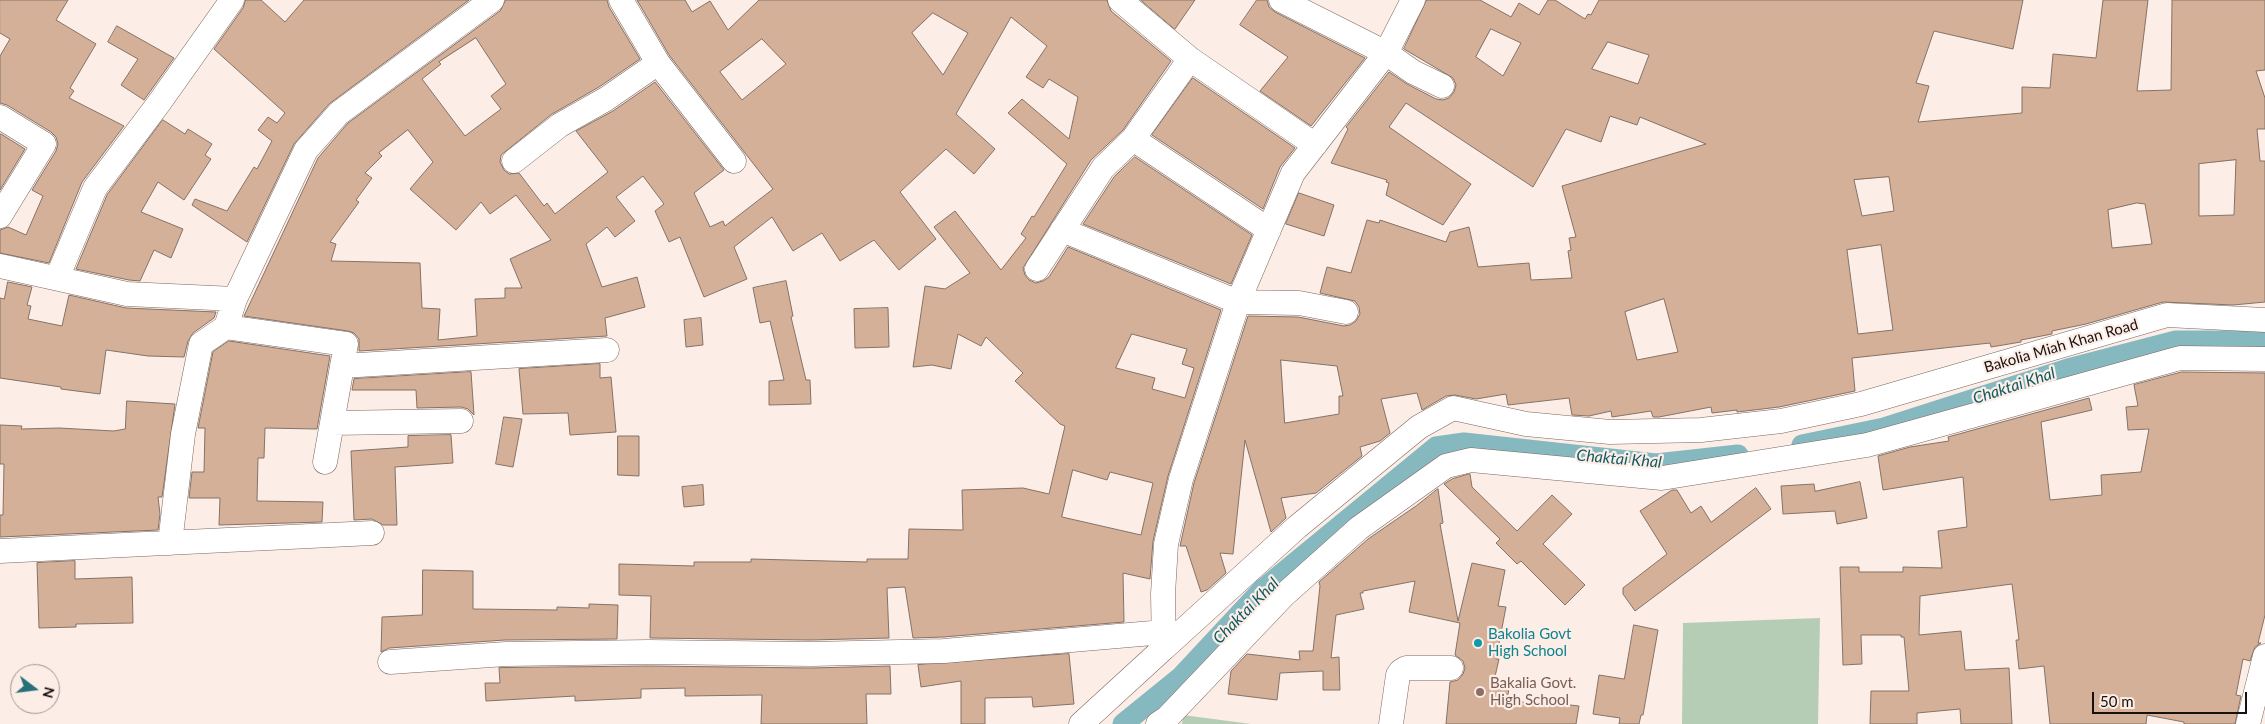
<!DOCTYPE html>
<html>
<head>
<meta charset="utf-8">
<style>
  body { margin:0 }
  #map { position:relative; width:2265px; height:724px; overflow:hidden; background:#fcede7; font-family:Lato,sans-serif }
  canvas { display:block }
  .north { position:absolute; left:10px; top:664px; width:50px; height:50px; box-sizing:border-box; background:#fcede7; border:1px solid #a19590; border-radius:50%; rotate:105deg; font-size:14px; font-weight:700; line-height:20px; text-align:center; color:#18100d }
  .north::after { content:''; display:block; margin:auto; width:18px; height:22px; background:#28717a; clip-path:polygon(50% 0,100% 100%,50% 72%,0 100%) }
  .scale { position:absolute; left:2092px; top:692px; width:155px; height:22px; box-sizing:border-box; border:2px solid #18100d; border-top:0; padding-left:6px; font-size:15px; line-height:18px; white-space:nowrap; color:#18100d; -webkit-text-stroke:4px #fcede7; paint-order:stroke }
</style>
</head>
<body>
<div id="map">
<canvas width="2265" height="724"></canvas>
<div class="north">N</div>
<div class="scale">50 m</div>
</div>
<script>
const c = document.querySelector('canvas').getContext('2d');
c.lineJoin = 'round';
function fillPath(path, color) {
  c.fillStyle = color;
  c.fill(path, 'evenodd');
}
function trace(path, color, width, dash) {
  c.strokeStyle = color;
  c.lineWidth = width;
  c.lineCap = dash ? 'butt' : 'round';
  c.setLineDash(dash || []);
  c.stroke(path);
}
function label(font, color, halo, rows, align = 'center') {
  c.font = font + ' Lato,sans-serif';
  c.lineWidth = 4.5;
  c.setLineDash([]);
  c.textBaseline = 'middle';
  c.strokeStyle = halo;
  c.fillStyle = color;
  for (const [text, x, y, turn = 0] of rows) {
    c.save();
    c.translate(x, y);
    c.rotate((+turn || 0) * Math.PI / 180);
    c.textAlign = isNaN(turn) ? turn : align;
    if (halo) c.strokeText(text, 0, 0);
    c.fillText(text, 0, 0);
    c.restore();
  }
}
const green = new Path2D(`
  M1820 618 1818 724H1682L1683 623Z
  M1183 715 1251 724H1182Z`);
const canal = new Path2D(`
  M1802 445 1884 428 2068 369 2176 341H2265
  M1123 724 1181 677 1263 589 1436 447 1464 443 1656 464 1738 455`);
const building = new Path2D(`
  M0 0H68L56 20 96 44 70 88 74 91 69 98 124 126 82 182 49 263 0 253V230L8 227 26 235 43 196 32 190 56 151 58 144 56 137 51 132 7 105 0 103V56L10 39 0 33Z
  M246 0H261L285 22 304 0H469L329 104 294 144 247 242 192 205 195 199 227 211 254 167 257 169 272 141 258 130 268 117 277 123 285 113 214 49 243 8Z
  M506 0H607L609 7 640 59 599 87 552 114 501 155 500 162 504 170 509 174 519 173 544 206 547 203 555 214 608 172 576 131 613 111 655 82 724 170 694 193 710 227 723 221 725 226 773 189 669 55 637 0H685L692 12 710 1 728 30 759 0H1107L1111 11 1171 61 1123 130 1091 160 1023 268 1025 275 1029 280 1036 283 1043 281 1049 277 1068 247 1221 310 1168 476 1153 541 1150 579 1123 573 1124 622 943 637 913 638 905 587 887 588 889 638 811 640 650 638 651 596 619 595V564L694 566V562H751V559L867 562V559H908L909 529 963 530 962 490 1023 488 1049 494 1065 426 1060 424 1015 381 1023 373 986 337 981 346 958 334 951 369 932 365 913 367 925 286 945 289 970 273 934 227 955 211 1001 270 1026 238 1021 234 1032 216 1034 217 1067 164 1008 113 1022 99 1069 139 1078 97 1049 79 1043 88 1026 77 1047 46 1011 17 956 114 995 149 974 174 946 149 900 192 936 239 899 270 874 240 840 261 822 233 793 251 772 217 734 247 747 279 704 297 680 237 669 242 655 211 664 204 643 176 616 197 635 221 615 237 607 227 586 244 602 287 637 277 645 307 605 318 607 336 359 351V339L354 333 348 331 244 316 318 158 348 123 500 11ZM933 13 968 33 943 75 912 33ZM476 38 506 84 491 96 501 109 465 136 422 79 441 64 439 62ZM762 39 786 64 742 100 720 72ZM408 130 433 162 410 189 456 230 481 202 490 214 516 195 551 240 510 259 522 288H505V298L475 299 477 336 438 340 440 309 422 308 420 263 331 261 336 244 330 242 359 202 356 200 372 178 365 173 382 156 379 153ZM1132 334 1187 349 1182 364 1194 368 1185 398 1152 389 1155 378 1116 368ZM1073 470 1107 480 1110 472 1153 483 1141 535 1062 517Z
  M1141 0H1195L1175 29Z
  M1257 0H1267L1269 7 1275 12 1365 58 1311 126 1260 91 1288 57 1240 25Z
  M1427 0H1480L1511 17 1519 3 1539 15 1548 0H1555L1585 19 1588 14 1591 15 1599 0H2023L2013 49 1934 31 1916 83 1929 86 1918 122 2022 113V87L2050 88 2053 54 2096 58 2103 0H2148L2137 91 2171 90 2172 0H2265V70L2256 71 2265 98V129H2257L2260 161H2265V302L2233 305 2163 302 2086 324 2052 331V334L2021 340V342L1991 347 1990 343 1852 358 1855 391 1779 407 1737 412V410L1712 413 1711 407 1659 417H1653L1651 411 1612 417 1611 411 1589 416 1572 415 1569 398 1508 405 1506 394 1476 399 1455 395 1446 396 1422 410 1417 393 1381 399 1390 433 1380 441 1360 447 1362 456 1316 493 1281 498 1286 518 1271 532 1245 440 1233 554 1220 553 1226 573 1207 590 1201 592 1186 546H1180L1194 483 1248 316 1298 317 1344 326 1350 325 1356 321 1360 314 1359 307 1355 301 1320 293 1327 267 1351 273 1367 220 1379 223 1380 220 1446 242 1450 232 1469 227 1478 267 1529 263 1531 280 1572 278 1568 251 1571 250 1569 238 1576 237 1562 186 1706 144 1640 117 1637 125 1610 116 1601 142 1566 129 1533 187 1406 103 1389 127 1471 184 1443 225 1386 195 1389 183 1386 182 1387 180 1331 163 1348 129 1346 127 1389 72 1407 84 1436 99 1443 100 1449 98 1454 92 1456 85 1453 78 1404 49ZM1491 29 1521 43 1503 76 1476 57ZM1608 42 1649 55 1638 84 1592 69ZM2236 160 2234 215 2199 216V164ZM1889 177 1894 211 1862 216 1854 180ZM2137 203 2145 204 2152 244 2112 248 2108 210ZM1881 245 1893 330 1858 334 1847 250ZM1664 299 1678 352 1637 360 1625 312ZM1281 360 1337 366 1343 396H1339V414L1285 423Z
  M117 26 174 58 144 100 121 85 138 59 108 42Z
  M1193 78 1295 148 1280 167 1263 209 1152 135Z
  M163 120 185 134 188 129 212 144 205 155 211 159 184 200 158 182 141 212 183 229 171 258 154 250 140 281 129 280 76 269 107 195Z
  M1 134 25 149 0 190V136Z
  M1135 157 1252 235 1231 284 1083 224 1114 177Z
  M1299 193 1334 205 1324 236 1286 224Z
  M786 281 793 316 791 317 806 380H810L811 404 769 405V381L784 380 770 321 760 323 753 288Z
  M8 282 32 287 27 305 31 306 28 319 62 326 69 295 126 308 216 312 214 318 193 333 188 341 184 357 148 356 106 350 100 394 61 389V387L0 378V298L4 299Z
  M888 308 889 347 855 348 854 309Z
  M701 318 703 345 686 347 684 320Z
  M229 341 330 356 317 429 265 428 264 458H258L257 501 323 502 322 522 219 525 220 498H189L192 472H204L205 428H198L213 352Z
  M600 364V378L611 377 616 432 570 435 568 413 523 414 519 369Z
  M471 372 474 415 468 409 461 407 417 408 416 390H352L354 379Z
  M2182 372 2265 373V615L2258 643H2261L2255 647 2250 661 2243 659 2236 695 2241 696 2235 724H2184V722L2147 715 2146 724H2050L2044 666 2019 669 2016 640H2019L2012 584 1920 596 1919 635 1961 631 1965 670 2009 668 2012 724H1961L1960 709 1917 713V724H1870L1871 691H1909L1904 637H1901V635H1861L1862 664 1843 665 1840 567H1859V572H1903V567L1942 568 1938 531 1967 527 1963 477 1883 490 1878 456 1910 447 1949 441 1948 437 2089 398 2092 410 2041 422 2050 500 2102 495 2101 475 2141 472 2149 429 2128 430 2126 407 2138 406 2134 385Z
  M127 401 175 404 162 497H158L160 514 158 530 0 537V515H3L4 464H0V425L22 426 21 429 59 428 114 431 125 429Z
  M504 417 522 419 513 467 496 464Z
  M451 435 453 463 395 467 397 525H383L372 519 354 520 351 451 408 447V436Z
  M618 436H639V476L618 475Z
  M1470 474 1472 487 1517 531 1552 495 1572 514 1543 544 1585 585 1565 605 1521 561 1517 564 1496 543 1500 539 1444 484 1452 479Z
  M1860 482 1867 518 1837 524 1835 511 1783 514 1781 486 1814 484 1815 491Z
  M703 485 704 505 684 507 682 487Z
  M1756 488 1771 509 1635 611 1623 594V588L1667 554 1640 511 1672 490H1677L1691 513 1701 506 1711 522Z
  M1438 489 1443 523 1440 524 1458 621 1472 563 1505 570 1498 606 1506 607 1496 659H1499L1494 681 1510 683 1507 700 1553 706V703L1579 706 1576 724H1446L1450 682 1458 680 1463 674 1465 668 1463 661 1455 655 1460 623 1409 612 1415 581 1363 591V593H1360L1364 609 1336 615 1331 658 1339 657 1340 690H1323V671L1280 673 1277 700 1228 694 1231 671 1247 654 1300 660 1299 651H1313L1320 586 1319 582 1368 539 1416 506Z
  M75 561V579L132 577 133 623 76 624V627L39 628 37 563Z
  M423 570 473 571V609L557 610V607L589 608V604L618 605 617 639 505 640 389 648 381 652 382 617 422 615Z
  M1634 625 1658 630 1643 715H1641L1639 724H1619L1620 718 1593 714 1599 675 1624 679Z
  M1069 654 1074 704 1033 707 1032 697 985 698V724H961V681L921 687 918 665Z
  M649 666 811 668 890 666 891 694H866L867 724H761L762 695 685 696V688L641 689V698L575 701V696L486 701 485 683H500L499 668Z`);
const minor = new Path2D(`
  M621 0 658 63 734 161
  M1120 0 1190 59 1315 145
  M1281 0 1386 53 1413 72 1442 86
  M1413 0 1386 53 1293 173 1238 302 1181 479 1166 544 1163 594 1164 648 1297 527 1419 427 1453 408 1526 424 1610 432 1701 430 1781 421 1861 404 2167 315 2265 320
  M0 117 44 144 0 216
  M1133 139 1269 230
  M514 161 560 125 606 99 658 63
  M1062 230 1238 302 1299 303 1346 312
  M0 266 127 294 235 299
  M1037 269 1103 168 1133 139 1190 59
  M57 278 95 188 159 103 232 0
  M226 327 346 344 325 462
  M342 366 607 350
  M332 423 461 421
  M170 543 183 434 201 344 226 327 235 299 306 150 339 113 492 0
  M0 551 372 533
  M390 662 506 654 649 652 811 654 944 651 1164 632
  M1081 724 1164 648
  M1158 724 1167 718 1284 595 1359 528 1446 466 1471 460 1662 478 1867 445 2180 358 2265 359
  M1391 724 1398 675 1401 671 1406 668H1451
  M2248 724 2265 656`);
const markers = [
  [1478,643,5,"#0f9aa8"],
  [1480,692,5,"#8d6e63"]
];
const streetNames = [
  ["Bakolia Miah Khan Road",2061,346,-16]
];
const cultureNames = [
  ["Bakolia Govt",1488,634],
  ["High School",1488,651]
];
const educationNames = [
  ["Bakalia Govt.",1490,683],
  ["High School",1490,700]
];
const waterNames = [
  ["Chaktai Khal",2014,386,-18],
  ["Chaktai Khal",1619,459,5],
  ["Chaktai Khal",1246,611,-45]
];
fillPath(green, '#b6cdb5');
trace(canal, '#85b9bf', 21);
fillPath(building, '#d5b098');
trace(building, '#857266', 1);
trace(minor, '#7c675e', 25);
trace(minor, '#fff', 24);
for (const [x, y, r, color] of markers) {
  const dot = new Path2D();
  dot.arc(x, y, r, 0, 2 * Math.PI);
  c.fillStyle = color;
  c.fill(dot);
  trace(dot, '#fcede7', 2);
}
label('15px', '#18100d', '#fcede7', streetNames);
label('15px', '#0d838f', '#fcede7', cultureNames, 'left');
label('15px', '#785e54', '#fcede7', educationNames, 'left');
label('italic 16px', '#105a61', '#fcede7', waterNames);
</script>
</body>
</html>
